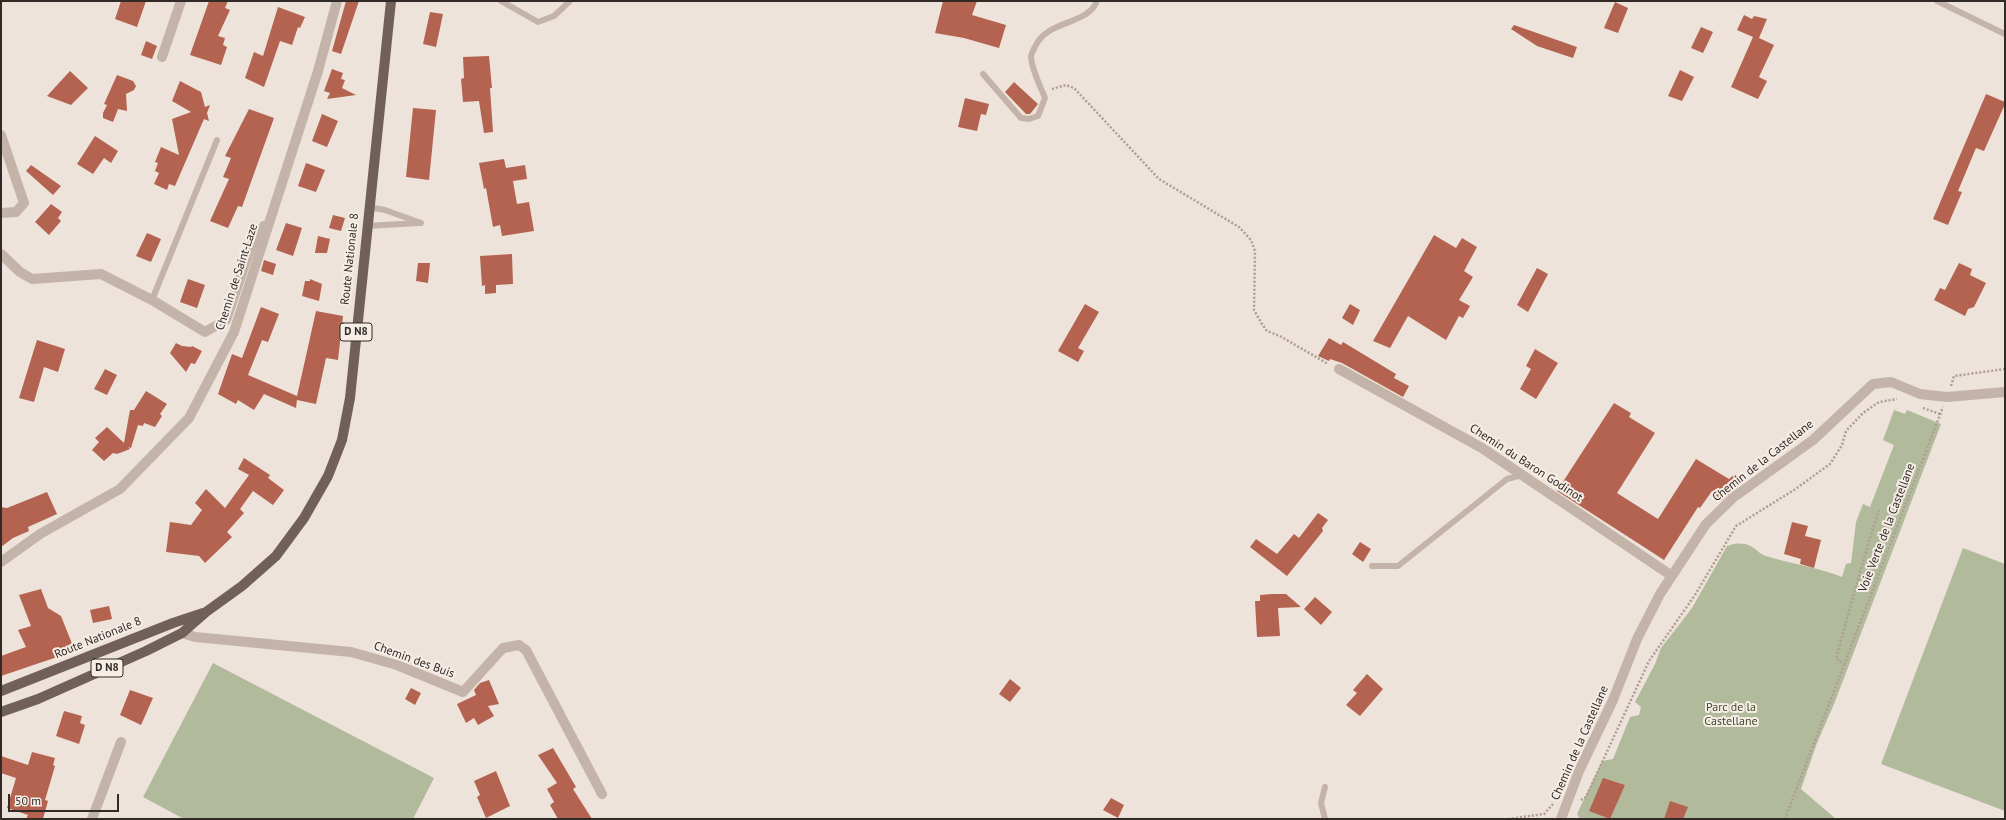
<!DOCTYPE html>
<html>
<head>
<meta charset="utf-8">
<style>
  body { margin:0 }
  #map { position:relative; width:2006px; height:820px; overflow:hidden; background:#ede3da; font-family:"PT Sans",sans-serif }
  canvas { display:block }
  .frame { position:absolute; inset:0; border:2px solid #312a27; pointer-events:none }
  .scale { position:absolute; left:8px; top:794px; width:111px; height:18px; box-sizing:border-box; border:2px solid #312a27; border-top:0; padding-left:5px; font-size:12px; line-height:14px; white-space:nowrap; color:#312a27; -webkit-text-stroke:3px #f6ede6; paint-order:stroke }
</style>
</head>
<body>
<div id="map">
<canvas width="2006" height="820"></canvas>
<div class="frame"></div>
<div class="scale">50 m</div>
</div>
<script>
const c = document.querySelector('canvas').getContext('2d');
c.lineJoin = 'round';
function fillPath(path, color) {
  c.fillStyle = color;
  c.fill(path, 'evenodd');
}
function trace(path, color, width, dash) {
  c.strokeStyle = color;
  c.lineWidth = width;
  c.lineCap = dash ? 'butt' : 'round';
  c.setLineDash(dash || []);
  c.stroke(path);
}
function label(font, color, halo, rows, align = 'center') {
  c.font = font + ' "PT Sans",sans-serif';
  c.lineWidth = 4;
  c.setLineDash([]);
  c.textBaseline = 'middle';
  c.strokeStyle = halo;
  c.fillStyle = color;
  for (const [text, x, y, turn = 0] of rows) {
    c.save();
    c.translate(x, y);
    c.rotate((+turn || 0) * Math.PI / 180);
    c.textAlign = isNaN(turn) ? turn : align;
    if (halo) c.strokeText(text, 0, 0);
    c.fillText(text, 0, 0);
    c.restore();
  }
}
const green = new Path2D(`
  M1894 410 1905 414 1907 410 1941 424 1834 704 1817 743 1801 789 1836 819H1580L1577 814 1602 761 1613 759 1630 717 1639 715 1641 707 1635 702 1655 664 1661 648 1692 608 1727 546C1734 543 1738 543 1745 544 1755 546 1758 554 1766 556 1791 564 1817 567 1842 577L1846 564 1851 563 1856 522 1863 504 1870 507 1894 445 1883 440Z
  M1963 548 2005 564V811L1881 764Z
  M213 663 434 778 413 819H184L143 797Z`);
const building = new Path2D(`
  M121 1H146L137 27 115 19Z
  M209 1H228L225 8 230 10 218 36 225 38 223 45 227 47 221 65 190 55Z
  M346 1H359L341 54 332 51Z
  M943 1H977L972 15 1006 25 999 48 964 38 935 33Z
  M1615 2 1628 8 1618 33 1604 28Z
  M278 7 305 17 300 28 298 27 292 45 280 41 264 87 245 78 254 52 263 56Z
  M430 12 443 14 436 47 423 44Z
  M1744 15 1752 19 1754 16 1767 19 1759 38 1774 45 1759 77 1767 81 1758 99 1731 87 1753 37 1737 30Z
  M1514 25 1577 47 1573 58 1537 46 1511 29Z
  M1701 27 1713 32 1703 53 1691 48Z
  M146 41 157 46 152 59 141 55Z
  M489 56 492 88H490L493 132 484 133 479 101 463 102 461 79 464 78 463 57Z
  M332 69 343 73 341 79 345 80 342 88 356 95 327 99 330 93 324 91Z
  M1680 70 1694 77 1682 101 1668 96Z
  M70 71 88 88 71 105 47 96Z
  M117 75 133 81 136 86 134 90 126 94 127 111 118 109 113 122 103 118V113L107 105 104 104Z
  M180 81 201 92 205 107 210 105 207 113 209 121 204 119 175 186 169 184 167 190 154 184 159 173 155 171 158 163 155 162 161 147 179 155 172 119 191 112 172 101Z
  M1014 82 1038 104 1030 114H1026L1005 92Z
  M1986 94 2005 102V104L1984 151 1976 148 1958 191 1962 192 1948 225 1933 219Z
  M965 98 989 104 986 115 981 114 977 131 958 127Z
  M413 108 436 110 429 180 406 177Z
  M249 109 274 118 242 207 238 206 228 228 210 221 229 179 223 177 231 158 225 156Z
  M322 114 338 121 327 147 312 141Z
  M95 136 118 151 111 163 104 158 93 174 77 164Z
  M504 159 506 168 525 165 527 179 513 181 517 204 529 202 534 231 502 236 500 225 493 227 486 188 484 189 479 163Z
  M306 163 325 170 316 192 298 186Z
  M31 165 61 186 53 195 26 171Z
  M51 204 62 212 58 218 61 221 49 235 35 222Z
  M333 215 345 218 341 231 329 228Z
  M286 223 302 228 293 256 276 250Z
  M147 233 161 239 151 262 136 256Z
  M1434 235 1456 248 1462 238 1477 247 1464 271 1473 277 1459 300 1470 306 1463 318 1459 316 1446 340 1408 316 1390 348 1373 341Z
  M318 236 330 239 327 253H315Z
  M512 254 513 284 496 285V293L485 294V285L482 286 480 256Z
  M264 260 276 264 273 275 261 271Z
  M418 263H430L428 283 416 281Z
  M1959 263 1972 269 1970 275 1986 283 1974 307 1968 309 1965 316 1934 300 1940 288 1945 290Z
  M1537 268 1548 274 1528 312 1517 305Z
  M188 279 205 285 197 308 180 302Z
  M310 279 322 284 319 301 302 296 305 281H310Z
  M1085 304 1099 312 1078 348 1084 351 1078 362 1058 351Z
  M1350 304 1360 310 1353 325 1342 318Z
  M261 307 279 314 268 342 262 340 248 375 297 396 316 311 343 316 338 360 326 358 316 404 297 400 296 408 264 394 254 410 238 400 236 404 218 394 232 354 242 358Z
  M1329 338 1341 345 1343 342 1396 374 1394 378 1409 386 1403 397 1342 363 1330 359 1329 361 1318 356Z
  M37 340 65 349 58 372 44 367 34 402 19 398Z
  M176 343 182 346 191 347 192 346 202 351 195 364 191 363 186 372 170 353Z
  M1535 349 1558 363 1536 399 1520 389 1531 369 1526 366Z
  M105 369 117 375 107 395 94 389Z
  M146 391 167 404 160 414 162 416 155 427 144 423 143 426 138 425 131 448 128 447 130 449 117 454 113 453 104 461 92 450 99 442 95 438 107 427 124 443 130 410H134Z
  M1614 403 1631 413 1629 417 1655 433 1617 493 1658 519 1696 459 1729 479 1735 474 1743 483 1721 501 1712 491 1700 508 1698 507 1664 560 1557 491Z
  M244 458 270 475 268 478 284 490 273 505 253 491 240 509 244 513 227 532 232 537 205 563 199 556 166 552 170 522 191 525 202 510 195 503 206 489 225 508 249 475 238 469Z
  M47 492 57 514 28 527 29 531 13 538 1 547V507L7 508Z
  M1318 513 1328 520 1322 528 1323 531 1287 576 1250 547 1256 539 1277 554 1294 534 1299 538Z
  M1792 522 1808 526 1805 536 1821 540 1814 568 1800 564 1801 559 1784 554Z
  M1360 542 1371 549 1363 562 1352 554Z
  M41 589 48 608 61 616 75 651 1 676V656L26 647 18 630 31 626 19 595Z
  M1272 594H1286L1301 607 1278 608 1280 636 1257 637 1255 601H1260V595Z
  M1315 597 1332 612 1321 625 1304 609Z
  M109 606 112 619 93 623 90 610Z
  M1367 674 1383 689 1360 716 1346 705 1357 693 1353 690Z
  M1010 679 1021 688 1010 702 999 694Z
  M489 680 499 704 488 706 494 716 478 725 474 718 466 723 457 704 476 695 474 690 480 683Z
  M411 688 421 693 415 705 405 699Z
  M130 690 153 698 141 725 120 715Z
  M64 711 82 716 80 723 85 725 79 744 56 736Z
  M553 748 576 787 573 789 592 819H558L550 805 554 802 547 789 557 783 538 755Z
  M32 752 55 758 53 765 55 766 45 800 48 801 43 819H26L28 815 7 808 16 778 1 773V756L28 765Z
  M496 771 510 806 486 818 477 797 480 795 474 781Z
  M1603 778 1625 785 1610 819 1589 811Z
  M1111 798 1124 805 1118 818 1103 810Z
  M1670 801 1688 807 1683 819H1664Z`);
const path = new Path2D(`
  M1052 89 1066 85 1074 88 1159 179 1239 227 1251 240 1255 251 1254 310 1262 324 1267 331 1280 336 1328 364
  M1951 386 1954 376 2005 369
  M1923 408 1940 414
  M1844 665 1943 407
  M1581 800 1586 797 1649 661 1695 595 1736 526 1794 490 1830 464 1842 445 1846 431 1863 413 1879 402 1897 399
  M1508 819 1544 814 1553 804
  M1785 819 1844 665 1836 658C1850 608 1863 559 1879 510`);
const lane = new Path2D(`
  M501 1 538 22 554 16 570 1
  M1937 1 2005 34
  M983 74 1021 118 1029 119 1038 116 1045 98C1040 85 1032 71 1031 57 1031 53 1034 49 1036 45 1048 20 1088 25 1097 1
  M368 207 385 210 421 223
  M366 226 419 223
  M152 300 217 140
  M1372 566H1398L1507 479 1522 475
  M1325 787 1321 803 1325 819`);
const street = new Path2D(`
  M162 57 181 1
  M1 135 24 203 16 212 1 213
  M1 254 20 272 32 279 101 274 152 300 205 332 226 320 251 246 264 226
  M1339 369 1482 448 1672 576
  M1 562 40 534 120 489 189 418 234 332 318 71 337 1
  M182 633 195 637 351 652 397 665 463 692 503 648 519 645 526 650 602 794
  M92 819 121 742
  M1561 819 1579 771 1613 700 1637 639 1660 594 1706 524 1734 497 1813 440 1873 384 1891 382 1920 394 1947 397 2005 392`);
const primary = new Path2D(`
  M1 691 173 623 203 613
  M1 712 38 699 146 651 182 633 206 612 242 586 276 556 304 518 328 476 342 440 350 398 391 1`);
const shields = [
  [356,332,32],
  [107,668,32]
];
const shieldNames = [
  ["D N8",356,332],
  ["D N8",107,668]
];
const streetNames = [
  ["Route Nationale 8",350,259,-84],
  ["Chemin de Saint-Laze",237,277,-72],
  ["Chemin de la Castellane",1763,461,-38],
  ["Chemin du Baron Godinot",1526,463,33],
  ["Voie Verte de la Castellane",1887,528,-69],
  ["Route Nationale 8",98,638,-22],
  ["Chemin des Buis",414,660,20],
  ["Chemin de la Castellane",1580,743,-66]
];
const parkNames = [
  ["Parc de la",1731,708],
  ["Castellane",1731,722]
];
fillPath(green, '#b2ba9c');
fillPath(building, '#b46351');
trace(path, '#af9d92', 2.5, [2, 2]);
trace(lane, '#c3b3a8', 6);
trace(street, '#c3b3a8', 10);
trace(primary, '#71605a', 10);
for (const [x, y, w] of shields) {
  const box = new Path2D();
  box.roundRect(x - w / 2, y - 9, w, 18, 3);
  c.fillStyle = '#f6ede6';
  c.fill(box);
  trace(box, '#312a27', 1);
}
label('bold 11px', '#312a27', null, shieldNames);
label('12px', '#312a27', '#f6ede6', streetNames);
label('12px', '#434c2e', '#f6ede6', parkNames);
</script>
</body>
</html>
